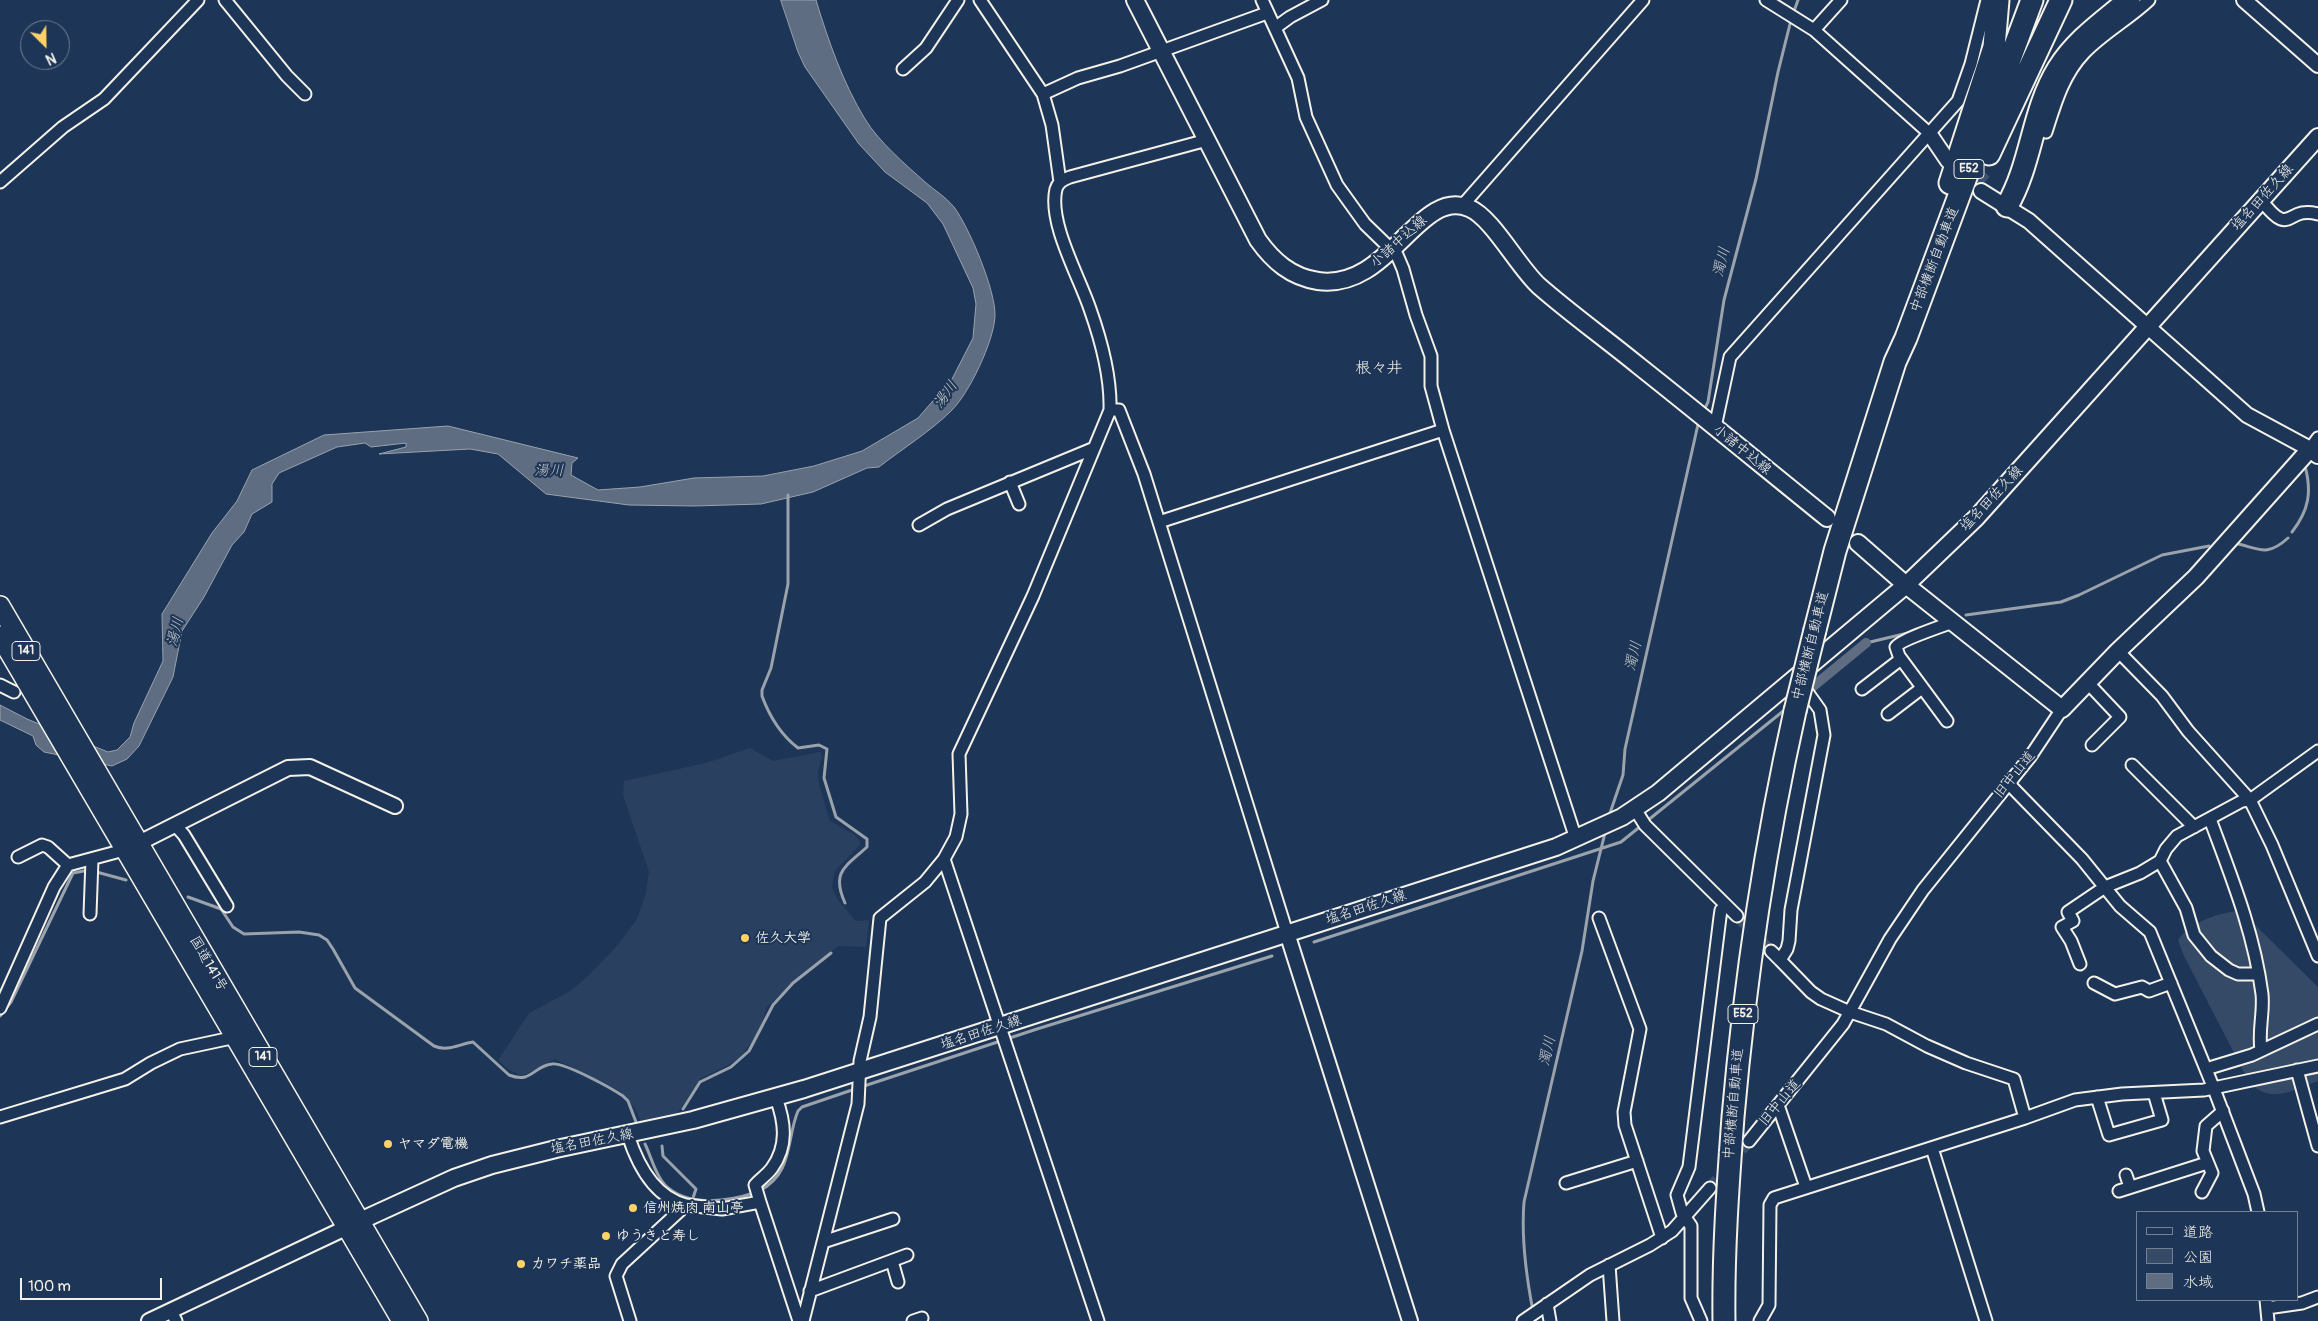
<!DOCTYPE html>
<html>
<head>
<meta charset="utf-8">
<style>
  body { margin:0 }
  #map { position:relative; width:2318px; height:1321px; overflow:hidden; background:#1d3557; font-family:Pangolin,"Klee One",sans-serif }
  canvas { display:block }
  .legend { position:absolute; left:2136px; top:1211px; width:162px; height:90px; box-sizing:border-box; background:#1d3557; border:1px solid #738091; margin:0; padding:6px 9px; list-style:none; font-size:15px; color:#f4f1e8 }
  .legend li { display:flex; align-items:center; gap:10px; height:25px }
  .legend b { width:25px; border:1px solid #738091 }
  .north { position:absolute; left:20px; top:20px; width:50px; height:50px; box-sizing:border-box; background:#1d3557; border:1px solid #738091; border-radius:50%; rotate:157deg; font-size:14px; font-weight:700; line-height:20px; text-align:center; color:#f4f1e8 }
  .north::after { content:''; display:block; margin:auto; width:18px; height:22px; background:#ffd166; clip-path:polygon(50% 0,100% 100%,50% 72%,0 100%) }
  .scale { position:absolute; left:20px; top:1278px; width:142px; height:22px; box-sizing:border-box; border:2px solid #f4f1e8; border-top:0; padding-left:6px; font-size:15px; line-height:18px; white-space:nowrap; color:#f4f1e8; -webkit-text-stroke:4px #1d3557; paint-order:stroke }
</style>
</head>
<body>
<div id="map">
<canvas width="2318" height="1321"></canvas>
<ul class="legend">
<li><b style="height:6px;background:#1d3557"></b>道路</li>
<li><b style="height:14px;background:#354a67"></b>公園</li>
<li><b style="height:14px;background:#5e6d82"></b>水域</li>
</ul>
<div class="north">N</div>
<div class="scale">100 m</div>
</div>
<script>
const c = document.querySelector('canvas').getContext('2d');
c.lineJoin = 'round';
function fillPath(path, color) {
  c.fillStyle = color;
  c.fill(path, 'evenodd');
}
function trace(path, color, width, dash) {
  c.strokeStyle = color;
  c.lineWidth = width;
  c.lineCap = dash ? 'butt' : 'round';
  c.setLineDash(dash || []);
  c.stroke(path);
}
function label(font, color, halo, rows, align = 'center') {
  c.font = font + ' Pangolin,"Klee One",sans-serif';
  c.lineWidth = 4;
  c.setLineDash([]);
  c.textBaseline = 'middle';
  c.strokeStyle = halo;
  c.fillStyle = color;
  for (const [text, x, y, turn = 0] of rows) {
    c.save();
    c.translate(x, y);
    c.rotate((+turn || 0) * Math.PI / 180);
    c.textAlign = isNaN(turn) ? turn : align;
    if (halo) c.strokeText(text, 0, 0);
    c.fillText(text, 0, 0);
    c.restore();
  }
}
const built = new Path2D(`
  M750 748 773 761 820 752 822 757 818 772 819 784 830 821 855 835 860 841V845L835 871 832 887 838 900 856 921 869 920 866 947 838 946 799 976 766 1008 763 1022 752 1042 741 1056 727 1066 701 1078 677 1114 641 1122 635 1108 620 1091 555 1059 526 1074 520 1075 508 1069 498 1060 529 1013 570 991 585 979 615 948 637 919 646 893 649 872 623 795 624 781 706 763Z`);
const green = new Path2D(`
  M2241 911 2318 987V1081C2292 1090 2271 1105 2249 1082L2183 954 2178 940C2191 922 2219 912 2241 911Z`);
const water = new Path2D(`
  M781 0H816C828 40 843 83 865 119 879 142 905 164 925 182 934 190 946 197 954 207 969 227 996 291 995 316 994 341 969 394 951 411 931 431 902 449 879 467L867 468 813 492 761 504 694 506 629 505 546 494 498 454 470 449 379 454 406 447V443L371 447 365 443 337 447 279 473 272 484V502L252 514 244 532 232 545 204 597 182 631 173 677 139 746 127 759 112 766 44 752 36 745 33 736 0 720V705L27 719 108 752 117 750 130 737 134 723 163 661 162 614 212 533 237 501 252 470 324 435 448 426 578 458 572 463 571 475 598 490 640 487 694 478 763 476 814 466 862 451 918 418 952 379 973 338 976 304 973 288 943 224 927 203 885 172 859 144 805 67 798 52Z`);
const stream = new Path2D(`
  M1793 14 1798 0
  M1704 410 1708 402 1724 300 1756 179 1778 72 1791 20
  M788 495V584L771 668 762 690V696C769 715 781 735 798 748L819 745 827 749 824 778 836 817 867 839V847C845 867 831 872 845 903
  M2292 532C2309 510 2312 492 2305 466
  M2234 543C2259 548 2266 558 2288 538
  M1966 615 2061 602 2079 595 2162 555 2209 546
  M1866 643 1912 632
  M1609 816 1623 775 1625 749 1699 420
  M188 897 221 909 233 927 244 934 299 932 319 935 327 940 333 949 355 988 434 1046C448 1052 459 1044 473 1042L509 1075C532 1084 533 1066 552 1064 564 1062 611 1088 623 1096L628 1101 636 1122
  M1314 942 1621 842 1787 708
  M0 1016 11 1002 73 873 89 870 126 880
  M861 1087 1037 1029 1272 956
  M683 1109 700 1082 731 1067 749 1051 773 1005 793 983 831 953
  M645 1144C651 1156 655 1175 665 1185 687 1207 727 1202 754 1193
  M662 1146 663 1156 696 1189 693 1198
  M759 1191C794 1173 786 1139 798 1111L802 1107 855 1089
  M1533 1311C1526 1275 1521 1239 1524 1202L1582 951 1593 881 1606 829`);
const canal = new Path2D(`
  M1810 689 1866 643`);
const minorTunnel = new Path2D(`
  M1737 916 1771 951
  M1710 1188 1749 1141`);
const tertiaryTunnel = new Path2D(`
  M1965 164 1985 182`);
const minor = new Path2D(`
  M225 0 287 76 305 94
  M980 0 1043 94 1052 125 1060 182
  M1262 0 1275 28 1290 17 1322 0
  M1766 0 1814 30 1929 133
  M1275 28 1298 78 1306 117 1337 185 1365 224 1397 255 1403 269 1416 315 1431 356V386L1443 430 1576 839
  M1814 30 1841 0
  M903 69 926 48 958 0
  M1043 94 1078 78 1120 66 1267 13
  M2046 132C2055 104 2063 75 2084 53 2103 33 2129 19 2149 0
  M0 182 63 127 104 99 198 0
  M2261 200C2292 240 2285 205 2318 214
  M1462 206 1643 0
  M1110 410H1119L1144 474 1287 933
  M1715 427 1730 357 1958 101 1971 64 1987 0
  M2310 449 2318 438
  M1010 482 1019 504
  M1159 522 1443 430
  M919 525 947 509 1092 449
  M2118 651 2162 696 2188 731 2250 800 2272 845 2318 956
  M1800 682 1820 710 1824 735 1791 910 1789 941 1787 949 1780 960 1811 992 1821 999 1850 1012 1886 1024 1927 1046 1966 1063 2014 1079 2025 1118
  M2087 682 2120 717 2092 745
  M0 685 14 692
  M1862 689 1901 659
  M1888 714 1922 688
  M1947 721 1899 656 1896 647C1900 640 1942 626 1953 622
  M2132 765 2194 827
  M2009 784 2082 859 2120 906 2150 932 2214 1089 2254 1194 2258 1212
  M1635 809 1645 825 1737 916
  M2210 819C2231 876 2254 932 2262 994 2264 1013 2258 1030 2261 1050
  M175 825 184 835 227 906
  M18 857 42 845 48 847 68 865 124 850
  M944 859 1098 1321
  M2160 861 2186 908 2194 935 2211 956 2229 970 2238 974H2258
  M90 914 92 860
  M1599 918 1640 1029 1624 1112 1625 1125 1662 1238
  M1771 951 1780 960
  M2080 964 2071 941 2062 927 2073 921 2068 912 2105 887 2140 873 2160 861 2166 849 2177 836 2242 801 2250 800 2318 751
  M2094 983 2115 994 2142 987 2149 991 2171 983
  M0 1008 54 887 68 865
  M2206 1069 2252 1055 2318 1024
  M2297 1070 2318 1146
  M2097 1097 2109 1135 2162 1120 2154 1093
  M1778 1105 1806 1187
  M0 1117 125 1079 151 1063 180 1049 236 1037
  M628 1135C637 1163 654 1197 686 1205
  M1749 1141 1843 1024 1890 939 1923 890 2030 757 2062 709
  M1932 1148 1986 1321
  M2126 1175 2130 1187
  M1566 1183 1637 1161
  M2119 1191 2207 1163
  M2202 1192 2212 1173 2203 1151 2206 1126 2223 1111
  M760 1202 755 1185C760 1179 767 1175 772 1168 788 1146 785 1122 776 1098
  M823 1242 893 1219
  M892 1261 898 1282
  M1609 1265 1613 1321
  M810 1291 907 1255
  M2266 1300 2268 1321
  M1547 1304 1550 1321
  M2267 1308 2302 1303 2318 1297
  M171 1311 176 1321
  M630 1321 616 1276 622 1264 686 1205 722 1209 760 1202 799 1321
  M803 1321 858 1104 860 1061 870 1017 880 918 925 882 944 859 956 837 961 814 959 754 1033 596 1110 410C1111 377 1101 340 1090 309 1079 276 1048 223 1056 189 1058 182 1064 179 1070 177L1207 140
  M913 1321 922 1318
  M1523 1321 1590 1275 1650 1245 1672 1231 1710 1188
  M1701 1321 1691 1298V1226L1682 1213 1677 1195 1689 1167 1720 917 1721 910 1726 906
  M1760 1321 1769 1305 1770 1205 1774 1198 2025 1118 2075 1100 2122 1094 2204 1090 2318 1066`);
const tertiary = new Path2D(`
  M2244 0 2318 65
  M1929 133 1948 161
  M1981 191 2029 221 2247 415 2310 449
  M131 847 288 768 310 767 395 806
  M1287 933 1410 1321
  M149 1321 354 1224`);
const secondary = new Path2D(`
  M1135 0 1258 240C1273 261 1291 277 1318 281 1389 291 1419 187 1469 208 1492 217 1518 267 1539 286 1571 314 1606 339 1639 366 1702 416 1764 467 1827 518
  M1858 543 1906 585 2062 709 2118 651 2196 577 2310 449 2318 455
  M360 1221 454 1178 492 1165 556 1149 693 1120 804 1089 1556 847 1622 817 1658 793 1906 585 1976 518 2318 137`);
const trunk = new Path2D(`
  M0 606 418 1321
  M0 636 402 1321`);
const motorway = new Path2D(`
  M1989 154 2061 0
  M1950 183 1994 47 1998 0
  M2007 206C2032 163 2032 111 2058 69 2076 40 2103 22 2129 0
  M1815 630 1835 551 1895 362 1906 338 2032 0
  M1724 1321C1723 1253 1728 1185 1733 1117 1745 980 1765 845 1795 711`);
const motorwayBridge = new Path2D(`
  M1795 711 1815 630`);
const markers = [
  [745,938,5,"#ffd166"],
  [388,1144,5,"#ffd166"],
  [633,1208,5,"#ffd166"],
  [606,1236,5,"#ffd166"],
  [521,1264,5,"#ffd166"]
];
const shields = [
  [1969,169,30],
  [26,651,28],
  [1743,1014,30],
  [263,1057,28]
];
const shieldNames = [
  ["E52",1969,169],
  ["141",26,651],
  ["E52",1743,1014],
  ["141",263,1057]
];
const streetNames = [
  ["塩名田佐久線",2263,198,-48],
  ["小諸中込線",1399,242,-42],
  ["中部横断自動車道",1935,260,-69],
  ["小諸中込線",1742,450,39],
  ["塩名田佐久線",1992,499,-47],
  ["中部横断自動車道",1811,646,-76],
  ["旧中山道",2015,775,-51],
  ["塩名田佐久線",1366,908,-18],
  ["国道141号",208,964,60],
  ["塩名田佐久線",981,1033,-18],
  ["旧中山道",1780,1103,-50],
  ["中部横断自動車道",1734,1104,-85],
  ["塩名田佐久線",592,1142,-11]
];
const poiNames = [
  ["佐久大学",755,938],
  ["ヤマダ電機",398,1144],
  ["信州焼肉 南山亭",643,1208],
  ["ゆうきと寿し",616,1236],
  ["カワチ薬品",531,1264]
];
const waterNames = [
  ["濁川",1722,262,-76],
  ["湯川",946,395,-54],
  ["湯川",549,471],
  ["湯川",176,632,-75],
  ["濁川",1634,656,-77],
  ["濁川",1548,1051,-77]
];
const quarterNames = [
  ["根々井",1379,369]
];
fillPath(built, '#2a4060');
fillPath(green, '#354a67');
fillPath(water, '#5e6d82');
trace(water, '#9aa2ab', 1);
trace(stream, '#9aa2ab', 3);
trace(canal, '#5e6d82', 10);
trace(minorTunnel, '#3d516d', 11, [11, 5.5]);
trace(tertiaryTunnel, '#3d516d', 14, [14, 7]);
trace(minor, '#f4f1e8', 15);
trace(tertiary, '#f4f1e8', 18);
trace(secondary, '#f4f1e8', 20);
trace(trunk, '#f4f1e8', 22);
trace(motorway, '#f4f1e8', 25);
trace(minor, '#1d3557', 11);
trace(tertiary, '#1d3557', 14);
trace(secondary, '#1d3557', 16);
trace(trunk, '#1d3557', 19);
trace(motorway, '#1d3557', 21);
trace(motorwayBridge, '#f4f1e8', 25, []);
trace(motorwayBridge, '#1d3557', 21);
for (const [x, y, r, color] of markers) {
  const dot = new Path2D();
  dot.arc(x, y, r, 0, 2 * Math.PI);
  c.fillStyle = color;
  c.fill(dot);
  trace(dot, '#1d3557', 2);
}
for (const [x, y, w] of shields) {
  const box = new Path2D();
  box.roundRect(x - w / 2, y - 9.5, w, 19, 4);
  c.fillStyle = '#1d3557';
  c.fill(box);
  trace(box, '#f4f1e8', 1);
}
label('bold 12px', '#f4f1e8', null, shieldNames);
label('14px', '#f4f1e8', '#1d3557', streetNames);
label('bold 14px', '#f4f1e8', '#1d3557', poiNames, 'left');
label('italic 15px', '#c0c3c4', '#1d3557', waterNames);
label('16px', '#f4f1e8', '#1d3557', quarterNames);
</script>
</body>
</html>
